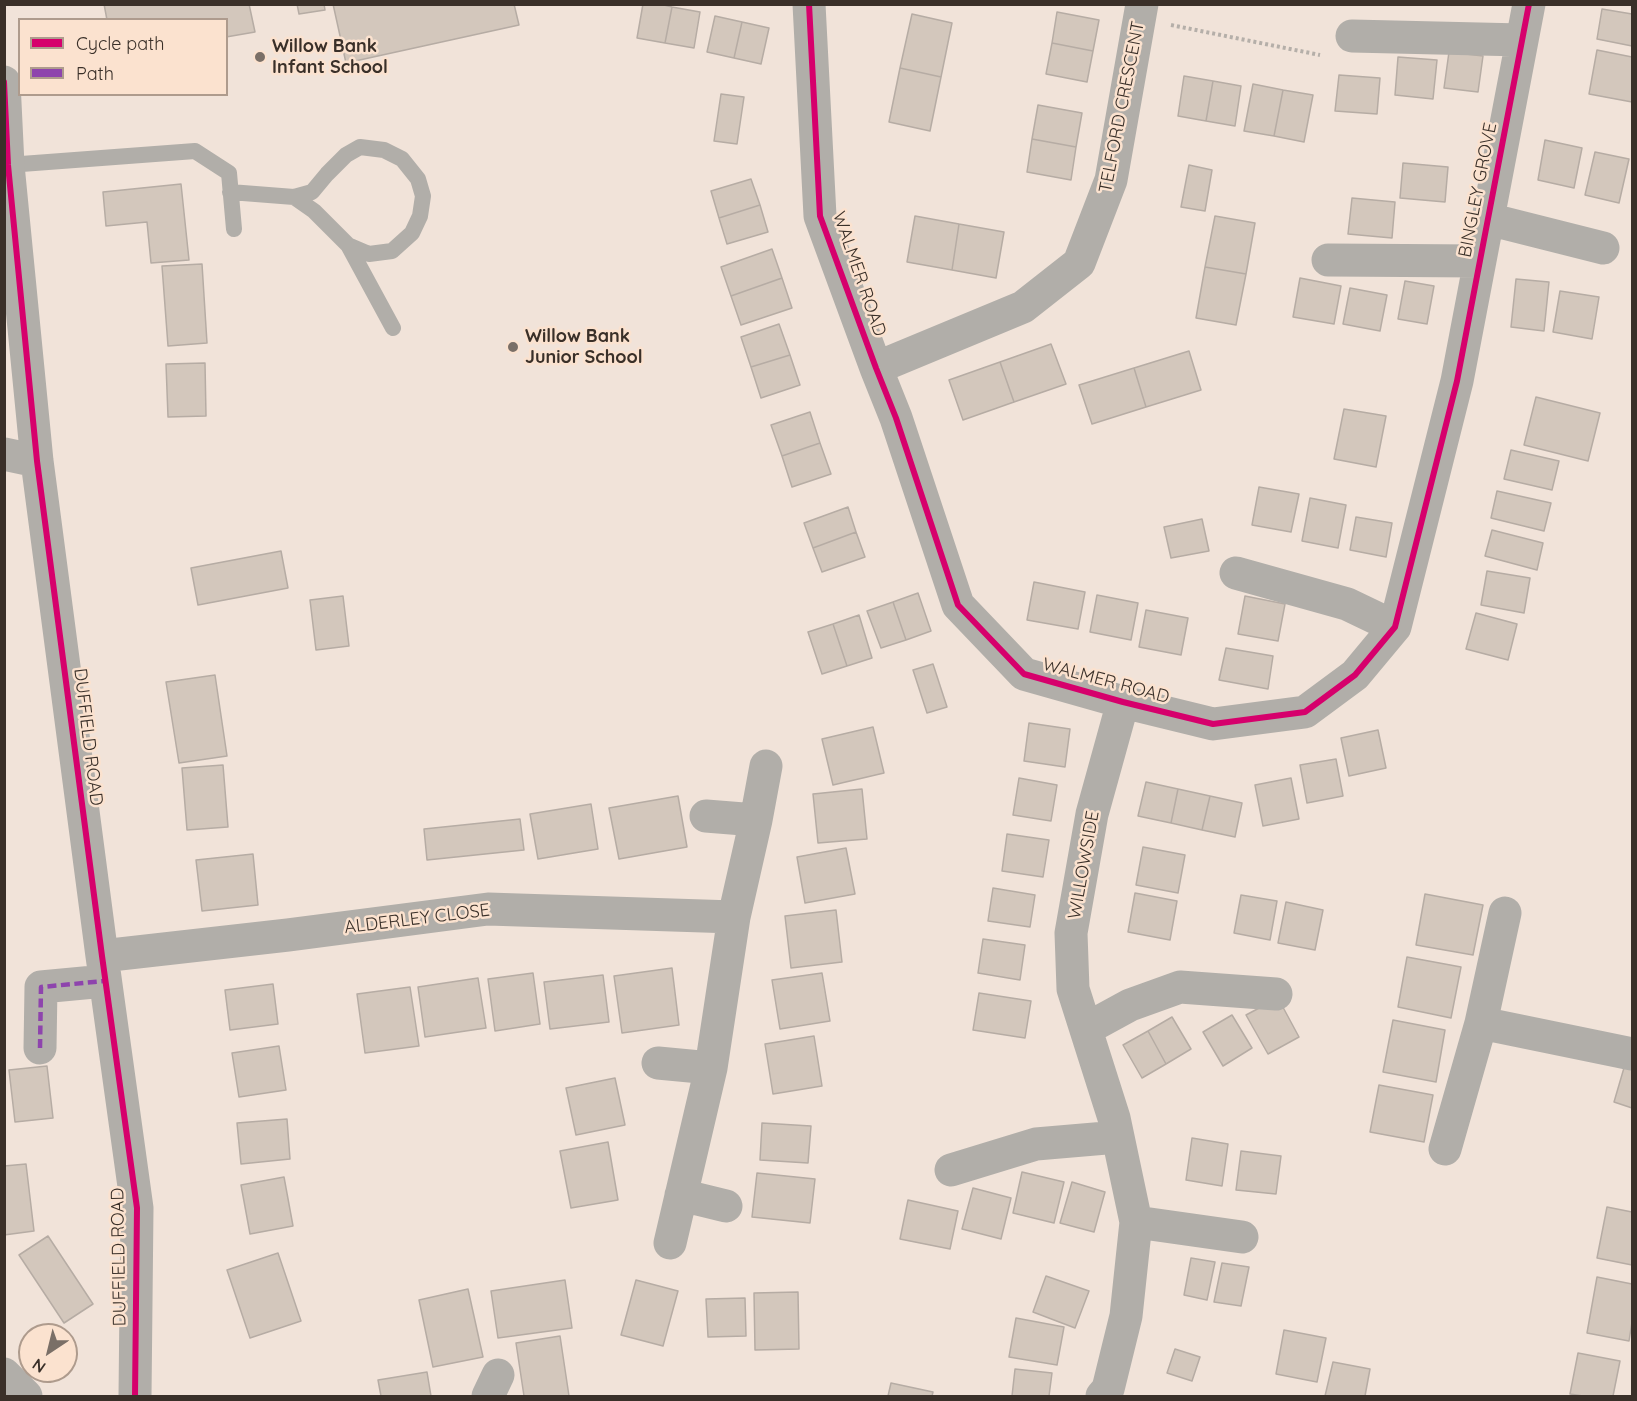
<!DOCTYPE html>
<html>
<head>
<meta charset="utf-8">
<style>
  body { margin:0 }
  #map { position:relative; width:1637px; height:1401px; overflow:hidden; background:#f1e3d9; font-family:Quicksand,sans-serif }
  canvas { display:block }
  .frame { position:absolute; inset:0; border:6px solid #3a3029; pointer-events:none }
  .legend { position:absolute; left:18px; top:18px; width:210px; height:78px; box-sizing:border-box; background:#fbe2cf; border:2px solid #ae9b8d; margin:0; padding:8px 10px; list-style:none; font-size:18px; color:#3a3029 }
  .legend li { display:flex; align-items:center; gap:12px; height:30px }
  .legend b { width:30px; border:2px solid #ae9b8d }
  .north { position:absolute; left:18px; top:1323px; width:60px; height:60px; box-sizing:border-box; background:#fbe2cf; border:2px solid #ae9b8d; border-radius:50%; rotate:215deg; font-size:16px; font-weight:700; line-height:24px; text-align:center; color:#3a3029 }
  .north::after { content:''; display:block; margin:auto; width:21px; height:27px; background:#7a6f67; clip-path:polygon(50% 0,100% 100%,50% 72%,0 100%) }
</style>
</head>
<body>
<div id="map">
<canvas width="1637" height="1401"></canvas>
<div class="frame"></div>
<ul class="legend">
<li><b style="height:8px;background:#d6006c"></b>Cycle path</li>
<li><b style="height:8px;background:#8e44ad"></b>Path</li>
</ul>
<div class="north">N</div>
</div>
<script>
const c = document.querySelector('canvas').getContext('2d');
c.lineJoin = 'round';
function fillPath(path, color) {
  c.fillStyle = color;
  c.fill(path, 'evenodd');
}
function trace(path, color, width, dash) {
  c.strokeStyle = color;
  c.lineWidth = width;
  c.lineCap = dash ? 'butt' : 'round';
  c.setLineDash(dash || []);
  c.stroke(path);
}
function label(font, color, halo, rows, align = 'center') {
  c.font = font + ' Quicksand,sans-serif';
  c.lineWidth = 5;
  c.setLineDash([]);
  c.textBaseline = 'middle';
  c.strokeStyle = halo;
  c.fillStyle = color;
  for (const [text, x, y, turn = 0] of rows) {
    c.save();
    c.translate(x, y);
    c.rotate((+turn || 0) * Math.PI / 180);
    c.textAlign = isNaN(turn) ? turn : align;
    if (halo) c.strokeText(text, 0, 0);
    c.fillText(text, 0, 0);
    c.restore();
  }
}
const building = new Path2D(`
  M104 4H249L255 32 226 37V20H107Z
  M297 4H324L325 10 299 14Z
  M333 4H514L519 25 346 63Z
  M643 4H660L672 7 665 43 637 38Z
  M672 7 700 12 694 48 665 43Z
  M1602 9 1632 14V46L1597 39Z
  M1057 12 1099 20 1093 51 1052 43Z
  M912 14 952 23 941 77 900 68Z
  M715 16 742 22 734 58 707 52Z
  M742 22 769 28 761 64 734 58Z
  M1052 43 1093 51 1087 82 1046 74Z
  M1597 50 1632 57V102L1589 94Z
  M1449 52 1483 56 1478 92 1444 88Z
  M1398 57 1437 60 1433 99 1395 95Z
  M900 68 941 77 930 131 889 122Z
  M1339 75 1380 78 1377 114 1335 111Z
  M1184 76 1213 81 1206 121 1178 116Z
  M1213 81 1241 86 1235 126 1206 121Z
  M1253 84 1283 90 1274 136 1244 131Z
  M1283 90 1313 95 1304 142 1274 136Z
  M721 94 744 97 737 144 714 141Z
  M1038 105 1082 113 1076 147 1032 139Z
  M1032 139 1076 147 1071 180 1027 172Z
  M1545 140 1582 148 1574 188 1538 180Z
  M1595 152 1629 159 1619 203 1585 195Z
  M1403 163 1448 167 1445 202 1400 198Z
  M1189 165 1212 170 1205 211 1181 207Z
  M751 179 760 205 719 218 711 191Z
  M181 184 189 260 151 263 147 222 106 226 103 192Z
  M1352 198 1395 202 1392 238 1348 234Z
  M760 205 768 232 727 244 719 218Z
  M915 216 959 224 952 270 907 262Z
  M1215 216 1255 223 1246 274 1205 267Z
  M959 224 1004 232 996 278 952 270Z
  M772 249 782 278 731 296 721 267Z
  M202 264 207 343 168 346 162 266Z
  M1205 267 1246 274 1236 325 1196 318Z
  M782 278 792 308 741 325 731 296Z
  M1300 278 1341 286 1334 324 1293 317Z
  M1516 279 1549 282 1544 331 1511 327Z
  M1405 281 1434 286 1427 324 1398 319Z
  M1350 288 1387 295 1380 331 1343 324Z
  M1560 291 1599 297 1592 339 1553 332Z
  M779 324 790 355 751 367 741 337Z
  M1051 344 1066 384 1014 402 1000 362Z
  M1189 351 1201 390 1146 407 1134 368Z
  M790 355 800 385 761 398 751 367Z
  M1000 362 1014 402 963 420 949 380Z
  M205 363 206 416 168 417 166 364Z
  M1134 368 1146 407 1092 424 1079 385Z
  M1536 397 1600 413 1588 461 1524 445Z
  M1344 409 1386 416 1376 467 1334 459Z
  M810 412 820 443 782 456 771 425Z
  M820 443 831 474 792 487 782 456Z
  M1511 450 1559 461 1552 490 1504 479Z
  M1259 487 1299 494 1291 532 1252 525Z
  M1497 491 1551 503 1544 531 1491 518Z
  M1310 498 1346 505 1338 548 1302 541Z
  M848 507 856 532 813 548 804 523Z
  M1356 517 1392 523 1386 557 1350 550Z
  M1202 519 1209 551 1171 558 1164 527Z
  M1492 530 1543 543 1537 570 1485 556Z
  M856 532 865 557 822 572 813 548Z
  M281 551 288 588 198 605 191 568Z
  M1487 571 1530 578 1524 613 1481 605Z
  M1034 582 1085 592 1078 629 1027 620Z
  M918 593 931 631 906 640 893 602Z
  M1097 595 1138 603 1131 640 1090 632Z
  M343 596 349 646 316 650 310 600Z
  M1245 596 1285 604 1278 641 1238 634Z
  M893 602 906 640 881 648 867 611Z
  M1146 610 1188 618 1181 655 1139 647Z
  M1476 613 1517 624 1508 660 1466 649Z
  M859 615 872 658 847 666 833 624Z
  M833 624 847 666 822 674 808 632Z
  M1226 648 1273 656 1268 689 1219 680Z
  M933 664 947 707 927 713 913 670Z
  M215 675 227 756 179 763 166 682Z
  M1029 723 1070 729 1065 767 1024 761Z
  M873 727 884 773 833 785 822 739Z
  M1378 730 1386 768 1349 776 1341 738Z
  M1336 759 1343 796 1307 803 1300 765Z
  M223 765 228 827 187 830 182 768Z
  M1019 778 1057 785 1051 821 1013 815Z
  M1291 778 1299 819 1263 826 1255 785Z
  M1146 782 1178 789 1171 823 1138 816Z
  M862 789 867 839 818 843 813 794Z
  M1178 789 1210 796 1202 830 1171 823Z
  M678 796 687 847 619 859 609 808Z
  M1210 796 1242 803 1235 837 1202 830Z
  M591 804 598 849 538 859 530 814Z
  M520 819 524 850 427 860 424 829Z
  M1007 834 1049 840 1043 877 1002 871Z
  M1143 847 1185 855 1178 893 1136 885Z
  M846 848 855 894 805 903 797 857Z
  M253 854 258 905 202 911 196 860Z
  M993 888 1035 895 1030 927 988 921Z
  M1135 893 1177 901 1170 940 1128 932Z
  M1425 894 1483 905 1473 955 1416 945Z
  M1241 895 1277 901 1270 940 1234 933Z
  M1286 902 1323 910 1315 950 1278 943Z
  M836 910 842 962 791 968 785 916Z
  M983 939 1025 945 1020 980 978 973Z
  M1407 957 1461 967 1451 1018 1398 1007Z
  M672 968 679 1025 622 1033 614 976Z
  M533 973 540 1024 495 1031 488 979Z
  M822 973 830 1021 780 1029 772 980Z
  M603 975 609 1022 550 1029 544 982Z
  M478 978 486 1028 425 1037 418 987Z
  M273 984 278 1024 230 1030 225 990Z
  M410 987 419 1046 365 1053 357 994Z
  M979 993 1031 1001 1025 1038 973 1030Z
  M1278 998 1299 1037 1268 1054 1246 1015Z
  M1232 1015 1252 1048 1223 1066 1203 1032Z
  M1172 1017 1191 1049 1166 1064 1148 1031Z
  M1393 1020 1445 1030 1436 1082 1383 1072Z
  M1148 1031 1166 1064 1142 1078 1123 1045Z
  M814 1036 822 1086 773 1094 765 1044Z
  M279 1046 286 1090 239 1097 232 1053Z
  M1626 1061 1632 1063V1108L1614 1102Z
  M47 1066 53 1118 15 1122 9 1070Z
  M615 1078 625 1125 576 1135 566 1088Z
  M1379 1085 1433 1095 1424 1142 1370 1132Z
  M287 1119 290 1159 241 1164 237 1123Z
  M762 1123 811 1126 808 1163 760 1160Z
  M1192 1138 1228 1144 1222 1186 1186 1180Z
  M608 1142 618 1200 571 1208 560 1151Z
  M1241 1151 1281 1156 1276 1194 1236 1190Z
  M26 1164 34 1231 4 1235V1166Z
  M1022 1172 1064 1182 1054 1223 1013 1213Z
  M757 1173 815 1179 810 1223 752 1217Z
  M284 1177 293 1226 250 1234 241 1185Z
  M1072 1182 1105 1192 1094 1232 1060 1223Z
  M973 1188 1011 1198 1001 1239 962 1229Z
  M908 1200 958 1211 950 1249 900 1239Z
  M1607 1207 1632 1212V1265L1597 1258Z
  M48 1236 93 1304 64 1323 19 1255Z
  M278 1253 301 1321 250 1338 227 1270Z
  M1191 1258 1215 1262 1207 1300 1184 1295Z
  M1222 1263 1249 1267 1241 1306 1214 1302Z
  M1046 1276 1089 1291 1075 1328 1033 1312Z
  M1597 1277 1632 1284V1322L1629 1341 1587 1333Z
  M565 1280 572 1328 498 1338 491 1291Z
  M636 1280 678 1291 663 1346 621 1335Z
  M468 1289 483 1357 433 1367 419 1300Z
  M798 1292 799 1349 755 1350 754 1293Z
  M745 1298 746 1336 708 1337 706 1299Z
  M1016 1318 1064 1327 1057 1365 1009 1357Z
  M1284 1330 1326 1338 1317 1382 1276 1374Z
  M560 1336 569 1396H524L516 1343Z
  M1175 1349 1200 1357 1192 1381 1167 1373Z
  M1578 1353 1620 1361 1613 1396H1583L1570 1394Z
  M1333 1362 1370 1369 1365 1396H1325Z
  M1015 1369 1052 1373 1049 1396H1012Z
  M427 1372 431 1396H381L378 1380Z
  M891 1383 933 1392 932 1396H888Z`);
const path = new Path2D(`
  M1171 25 1320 55`);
const lane = new Path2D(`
  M8 165 195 151 229 173 234 229
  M230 192 294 197 312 192 327 174 346 155 360 147 384 150 402 159 418 179 423 196 420 216 412 233 392 251 369 254 348 245 314 211 294 197
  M348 245 393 328`);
const street = new Path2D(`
  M809 4 820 216 876 368 896 418 958 605 1024 674 1123 702 1213 724 1305 712 1355 675 1395 627 1457 381 1529 4
  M1352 36 1522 40
  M4 82 8 165 37 461 102 956 137 1208 135 1396
  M1488 219 1603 248
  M1328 260 1480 261
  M876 368 1023 307 1079 263 1111 180 1142 4
  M4 454 37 461
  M1236 573 1347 604 1395 627
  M706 816 756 820
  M1505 913 1481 1023 1632 1054
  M734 917 756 820 766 766
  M102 956 288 935 488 909 734 917 711 1068 670 1243
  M1086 1029 1130 1005 1180 987 1276 994
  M40 1048 41 987 105 981
  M658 1063 711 1068
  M1445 1149 1481 1023
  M951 1170 1036 1144 1118 1137
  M681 1195 726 1206
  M1136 1222 1242 1237
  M4 1374 26 1396
  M488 1396 498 1375
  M1102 1396 1108 1389 1126 1316 1136 1222 1114 1118 1073 989 1071 933 1092 814 1123 702`);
const quiet = new Path2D(`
  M40 1048 41 987 105 981`);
const cycleway = new Path2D(`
  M809 4 820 216 876 368 896 418 958 605 1024 674 1123 702 1213 724 1305 712 1355 675 1395 627 1457 381 1529 4
  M4 82 8 165 37 461 102 956 137 1208 135 1396`);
const markers = [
  [260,57,6,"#7a6f67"],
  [513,347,6,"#7a6f67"]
];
const poiNames = [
  ["Willow Bank",272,47],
  ["Infant School",272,68],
  ["Willow Bank",525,337],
  ["Junior School",525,358]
];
const streetNames = [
  ["TELFORD CRESCENT",1122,107,-79],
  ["BINGLEY GROVE",1478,190,-79],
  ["WALMER ROAD",859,274,71],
  ["WALMER ROAD",1106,681,15],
  ["DUFFIELD ROAD",88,737,83],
  ["WILLOWSIDE",1084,865,-80],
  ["ALDERLEY CLOSE",417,919,-7],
  ["DUFFIELD ROAD",119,1257,-91]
];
fillPath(building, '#d3c7bc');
trace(building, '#b6aca4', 1.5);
trace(path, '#b5afa9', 4, [3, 3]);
trace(lane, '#b1aea9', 16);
trace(street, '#b1aea9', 33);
trace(quiet, '#8e44ad', 4.5, [9, 4.5]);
trace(cycleway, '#d6006c', 6);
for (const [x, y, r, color] of markers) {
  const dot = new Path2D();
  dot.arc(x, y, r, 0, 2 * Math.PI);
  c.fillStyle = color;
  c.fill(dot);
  trace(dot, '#fbe2cf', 2);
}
label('bold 18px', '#3a3029', '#fbe2cf', poiNames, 'left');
label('18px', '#3a3029', '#fbe2cf', streetNames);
</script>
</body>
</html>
